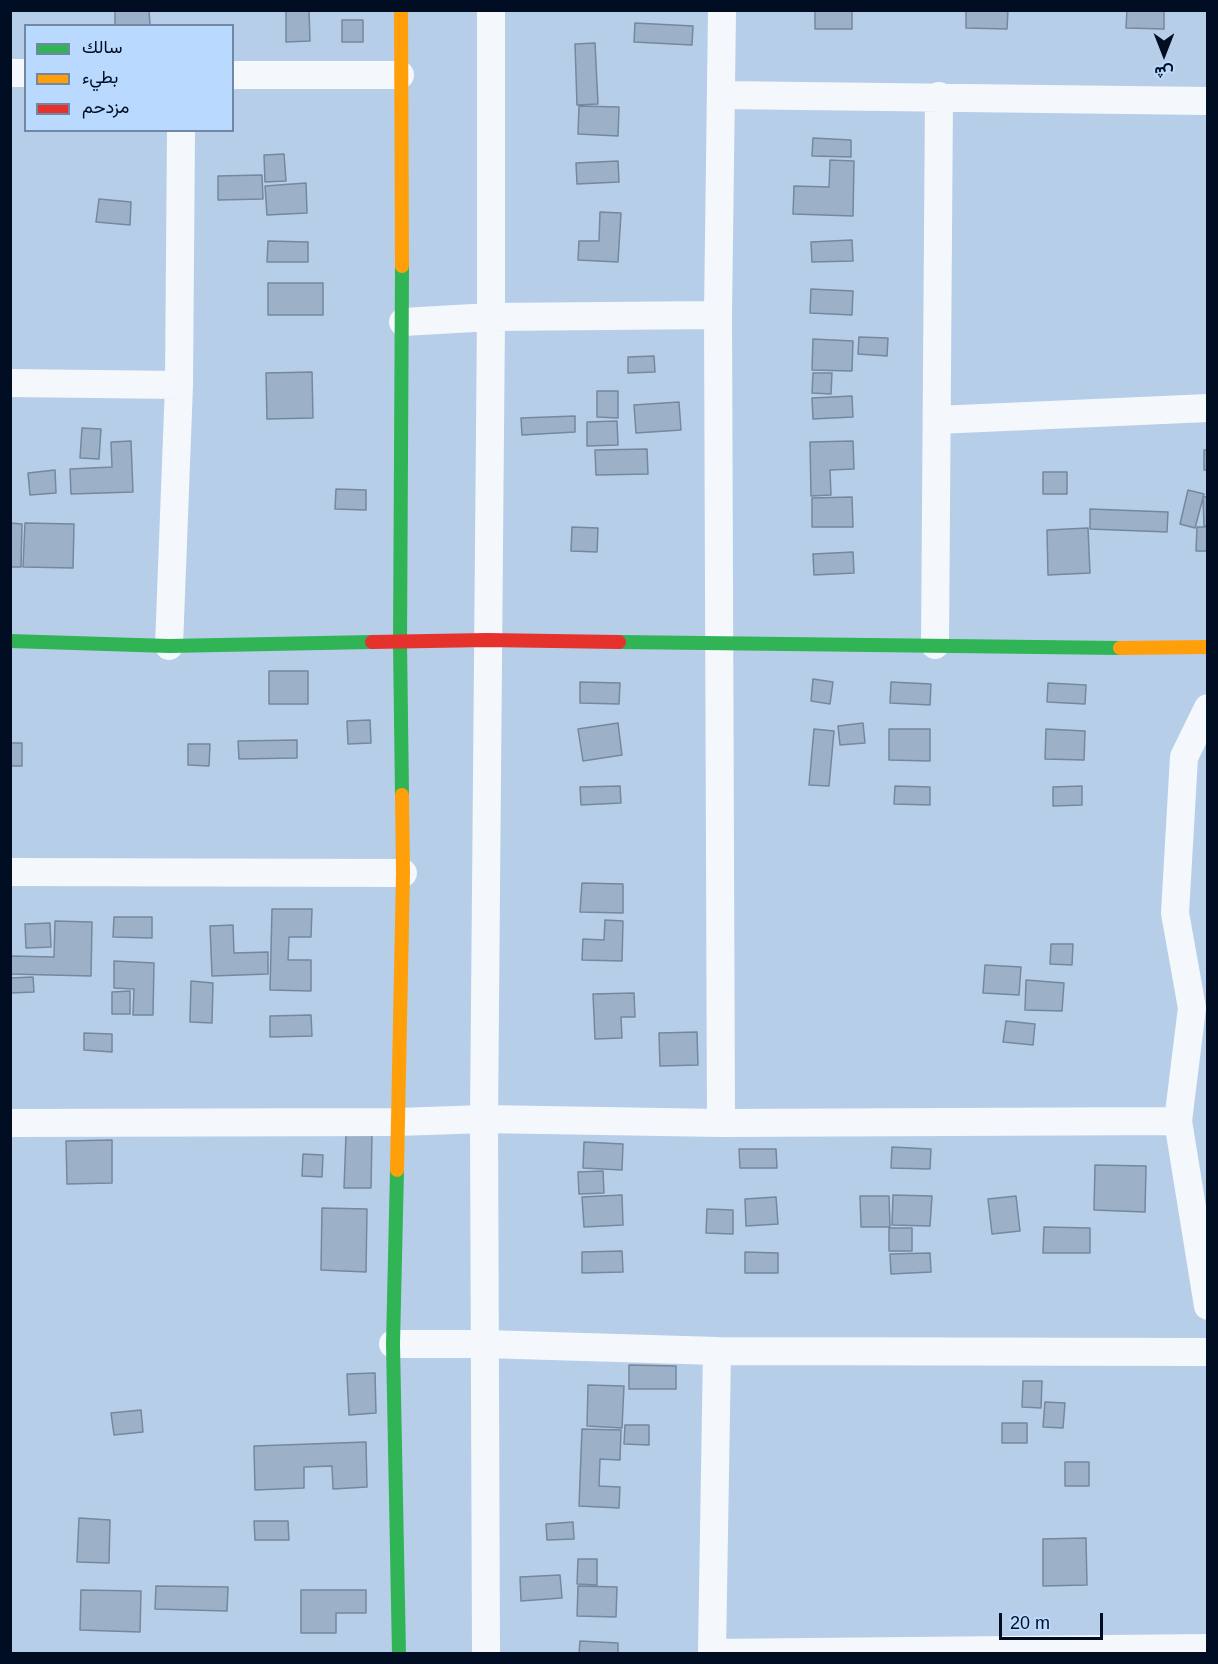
<!DOCTYPE html>
<html>
<head>
<meta charset="utf-8">
<style>
  body { margin:0 }
  #map { position:relative; width:1218px; height:1664px; overflow:hidden; background:#b7cee9; font-family:Helvetica,Vazirmatn,sans-serif }
  canvas { display:block }
  .frame { position:absolute; inset:0; border:12px solid #000d22; pointer-events:none }
  .legend { position:absolute; left:24px; top:24px; width:210px; height:108px; box-sizing:border-box; background:#bad9fe; border:2px solid #7087a6; margin:0; padding:8px 10px; list-style:none; font-size:18px; color:#000d22 }
  .legend li { display:flex; align-items:center; gap:12px; height:30px }
  .legend b { width:30px; border:2px solid #7087a6 }
  .north { position:absolute; left:1134px; top:24px; width:60px; height:60px; -webkit-text-stroke:4px #bad9fe; paint-order:stroke; rotate:180deg; font-size:16px; font-weight:700; line-height:24px; text-align:center; color:#000d22 }
  .north::after { content:''; display:block; margin:auto; width:21px; height:27px; background:#000d22; clip-path:polygon(50% 0,100% 100%,50% 72%,0 100%) }
  .scale { position:absolute; left:999px; top:1613px; width:104px; height:27px; box-sizing:border-box; border:3px solid #000d22; border-top:0; padding-left:8px; font-size:18px; line-height:21px; white-space:nowrap; color:#000d22; -webkit-text-stroke:4px #bad9fe; paint-order:stroke }
</style>
</head>
<body>
<div id="map">
<canvas width="1218" height="1664"></canvas>
<div class="frame"></div>
<ul class="legend">
<li><b style="height:8px;background:#30b455"></b>سالك</li>
<li><b style="height:8px;background:#ff9f0a"></b>بطيء</li>
<li><b style="height:8px;background:#e5322d"></b>مزدحم</li>
</ul>
<div class="north">ش</div>
<div class="scale">20 m</div>
</div>
<script>
const c = document.querySelector('canvas').getContext('2d');
c.lineJoin = 'round';
function fillPath(path, color) {
  c.fillStyle = color;
  c.fill(path, 'evenodd');
}
function trace(path, color, width, dash) {
  c.strokeStyle = color;
  c.lineWidth = width;
  c.lineCap = dash ? 'butt' : 'round';
  c.setLineDash(dash || []);
  c.stroke(path);
}
const building = new Path2D(`
  M115 10H149L150 25 115 26Z
  M286 10H309L310 41 286 42Z
  M815 10H852V29H815Z
  M966 10H1008L1007 29 966 28Z
  M1127 10H1164V29L1126 28Z
  M342 20H363V42H342Z
  M635 23 693 26 692 45 634 42Z
  M595 43 598 104 577 105 575 44Z
  M579 106 619 107 618 136 578 134Z
  M813 138 851 140V157L812 156Z
  M284 154 286 181 265 182 264 155Z
  M830 160 854 161 853 216 793 214 794 186 829 187Z
  M618 161 619 182 577 184 576 163Z
  M262 175 263 199 218 200V176Z
  M306 183 307 213 267 215 265 186Z
  M99 199 131 202 130 225 96 222Z
  M600 212 621 213 618 262 578 260 579 241H599Z
  M852 240 853 261 812 262 811 242Z
  M268 241 308 242V262H267Z
  M268 283H323V315H268Z
  M811 289 853 291 852 315 810 313Z
  M859 337 888 338 887 356 858 354Z
  M813 339 853 341 852 371 812 370Z
  M654 356 655 372 628 373V357Z
  M312 372 313 418 267 419 266 373Z
  M813 373H832L831 394 812 393Z
  M597 391H618V418L597 417Z
  M852 396 853 417 813 419 812 398Z
  M679 402 681 430 636 433 634 405Z
  M575 416V432L522 435 521 418Z
  M617 421 618 445 587 446V422Z
  M82 428 101 429 99 459 80 458Z
  M131 441 133 492 71 494 70 469 112 467 111 442Z
  M853 441 854 469 830 470 831 495 811 496 810 442Z
  M647 449 648 474 596 475 595 450Z
  M1204 450H1208V470H1204Z
  M55 470 56 493 30 495 28 473Z
  M1043 472H1067V494H1043Z
  M336 489 366 490V510L335 509Z
  M1188 490 1204 494 1195 528 1180 524Z
  M852 497 853 527H812V498Z
  M1203 497H1208V526H1204Z
  M1090 509 1168 512 1167 532 1090 529Z
  M10 523 22 524 21 567H10Z
  M25 523 74 524 73 568 23 567Z
  M572 527 598 528 597 552 571 551Z
  M1197 527H1208V551H1196Z
  M1088 528 1090 573 1048 575 1047 530Z
  M853 552 854 573 814 575 813 554Z
  M269 671H308V704H269Z
  M813 679 833 682 830 704 811 701Z
  M580 682 620 683 619 704 580 703Z
  M891 682 931 684 930 705 890 703Z
  M1048 683 1086 685 1085 704 1047 702Z
  M370 720 371 743 348 744 347 721Z
  M618 723 622 755 583 761 578 729Z
  M863 723 865 743 840 745 838 726Z
  M814 729 834 731 829 786 809 785Z
  M889 729H930V761L889 760Z
  M1046 729 1085 731 1084 760 1045 759Z
  M297 740V758L239 759 238 741Z
  M10 743H22V766H10Z
  M188 744H210L209 766 188 765Z
  M620 786 621 803 581 805 580 787Z
  M895 786 930 787V805L894 804Z
  M1082 786V805L1053 806V787Z
  M582 883 623 884V913L580 912Z
  M272 909H312L311 937H289L288 960H311V991L270 990Z
  M114 917H152V938L113 937Z
  M605 920 623 921 622 961 582 960 583 939 604 940Z
  M55 921 92 922 91 976 10 974V956L54 957Z
  M50 923 51 947 26 948 25 924Z
  M233 925 234 953 268 952V974L212 976 210 926Z
  M1051 944H1073L1072 965 1050 964Z
  M114 961 154 963 153 1015H133L134 989 114 988Z
  M985 965 1021 967 1019 995 983 993Z
  M33 977 34 992 10 993V978Z
  M1026 980 1064 983 1062 1011 1025 1010Z
  M191 981 213 983 212 1023 190 1022Z
  M130 991V1014H112V992Z
  M634 993 635 1017H621L622 1038 595 1039 593 994Z
  M311 1015 312 1036 270 1037V1016Z
  M1006 1021 1035 1024 1033 1045 1003 1042Z
  M697 1032 698 1065 660 1066 659 1033Z
  M84 1033 112 1034V1052L84 1050Z
  M346 1134H372L371 1188H344Z
  M112 1140V1183L67 1184 66 1141Z
  M584 1142 623 1144 622 1170 583 1168Z
  M892 1147 931 1149 930 1169 891 1168Z
  M739 1149H776L777 1168H740Z
  M303 1154 323 1155 322 1177 302 1176Z
  M1095 1165 1146 1166 1145 1212 1094 1210Z
  M603 1171 604 1193 579 1194 578 1172Z
  M622 1195 623 1225 584 1227 582 1197Z
  M893 1195 932 1196 930 1226 892 1225Z
  M860 1196H889L890 1227H861Z
  M1016 1196 1020 1231 992 1234 988 1199Z
  M776 1197 778 1224 746 1226 745 1199Z
  M322 1208 367 1209 366 1272 321 1270Z
  M707 1209 733 1210V1234L706 1233Z
  M1044 1227 1090 1228V1253H1043Z
  M889 1228H912V1251H889Z
  M622 1251 623 1272 582 1273V1252Z
  M745 1252 778 1253V1273H745Z
  M930 1253 931 1272 891 1274 890 1254Z
  M629 1365 676 1366V1389H629Z
  M375 1373 376 1413 349 1415 347 1374Z
  M1023 1381H1042L1041 1408 1022 1407Z
  M588 1385 624 1386 622 1428 587 1426Z
  M1045 1402 1065 1403 1063 1428 1043 1427Z
  M141 1410 143 1432 114 1435 111 1413Z
  M1002 1423H1027V1443H1002Z
  M625 1425H649V1445L624 1444Z
  M582 1429 621 1430 620 1460 600 1459 599 1486 620 1487 619 1508 579 1506Z
  M366 1442 367 1487 333 1489 332 1466 304 1467V1488L255 1490 254 1446Z
  M1065 1462H1089V1486H1065Z
  M79 1518 110 1520 109 1563 77 1562Z
  M254 1521H288L289 1540H255Z
  M573 1522 574 1539 547 1540 546 1524Z
  M1086 1538 1087 1585 1043 1586V1539Z
  M578 1559H597V1585L577 1584Z
  M560 1575 562 1598 521 1601 520 1577Z
  M156 1586 228 1587 227 1611 155 1609Z
  M578 1586 617 1587 616 1617 577 1616Z
  M81 1590 141 1591 140 1632 80 1630Z
  M301 1590H366V1613H336V1633H301Z
  M580 1641 618 1643V1654H579Z`);
const street = new Path2D(`
  M10 73H26
  M232 75H400
  M721 95 1208 101
  M403 322 491 317 718 315
  M10 383 179 385
  M937 420 1208 408
  M935 645 939 96
  M169 646 179 385 181 130
  M1208 708 1184 757 1175 913 1192 1008 1178 1121 1208 1306
  M10 872 403 873
  M10 1123 397 1122 484 1119 721 1123 1178 1121
  M721 1123 718 315 722 10
  M393 1344H485L717 1351 1208 1352
  M717 1351 712 1653 1208 1648
  M486 1654 484 1119 491 317V10`);
const fast = new Path2D(`
  M10 641 169 646 372 642
  M619 642 1120 648
  M402 795 400 642 402 266
  M397 1170 393 1344 399 1654`);
const slow = new Path2D(`
  M401 10 402 266
  M1120 648 1208 647
  M397 1170 403 873 402 795`);
const jam = new Path2D(`
  M372 642 487 640 619 642`);
fillPath(building, '#9cb0c7');
trace(building, '#74889e', 1.5);
trace(street, '#f4f8fc', 28);
trace(fast, '#30b455', 14);
trace(slow, '#ff9f0a', 14);
trace(jam, '#e5322d', 14);
</script>
</body>
</html>
